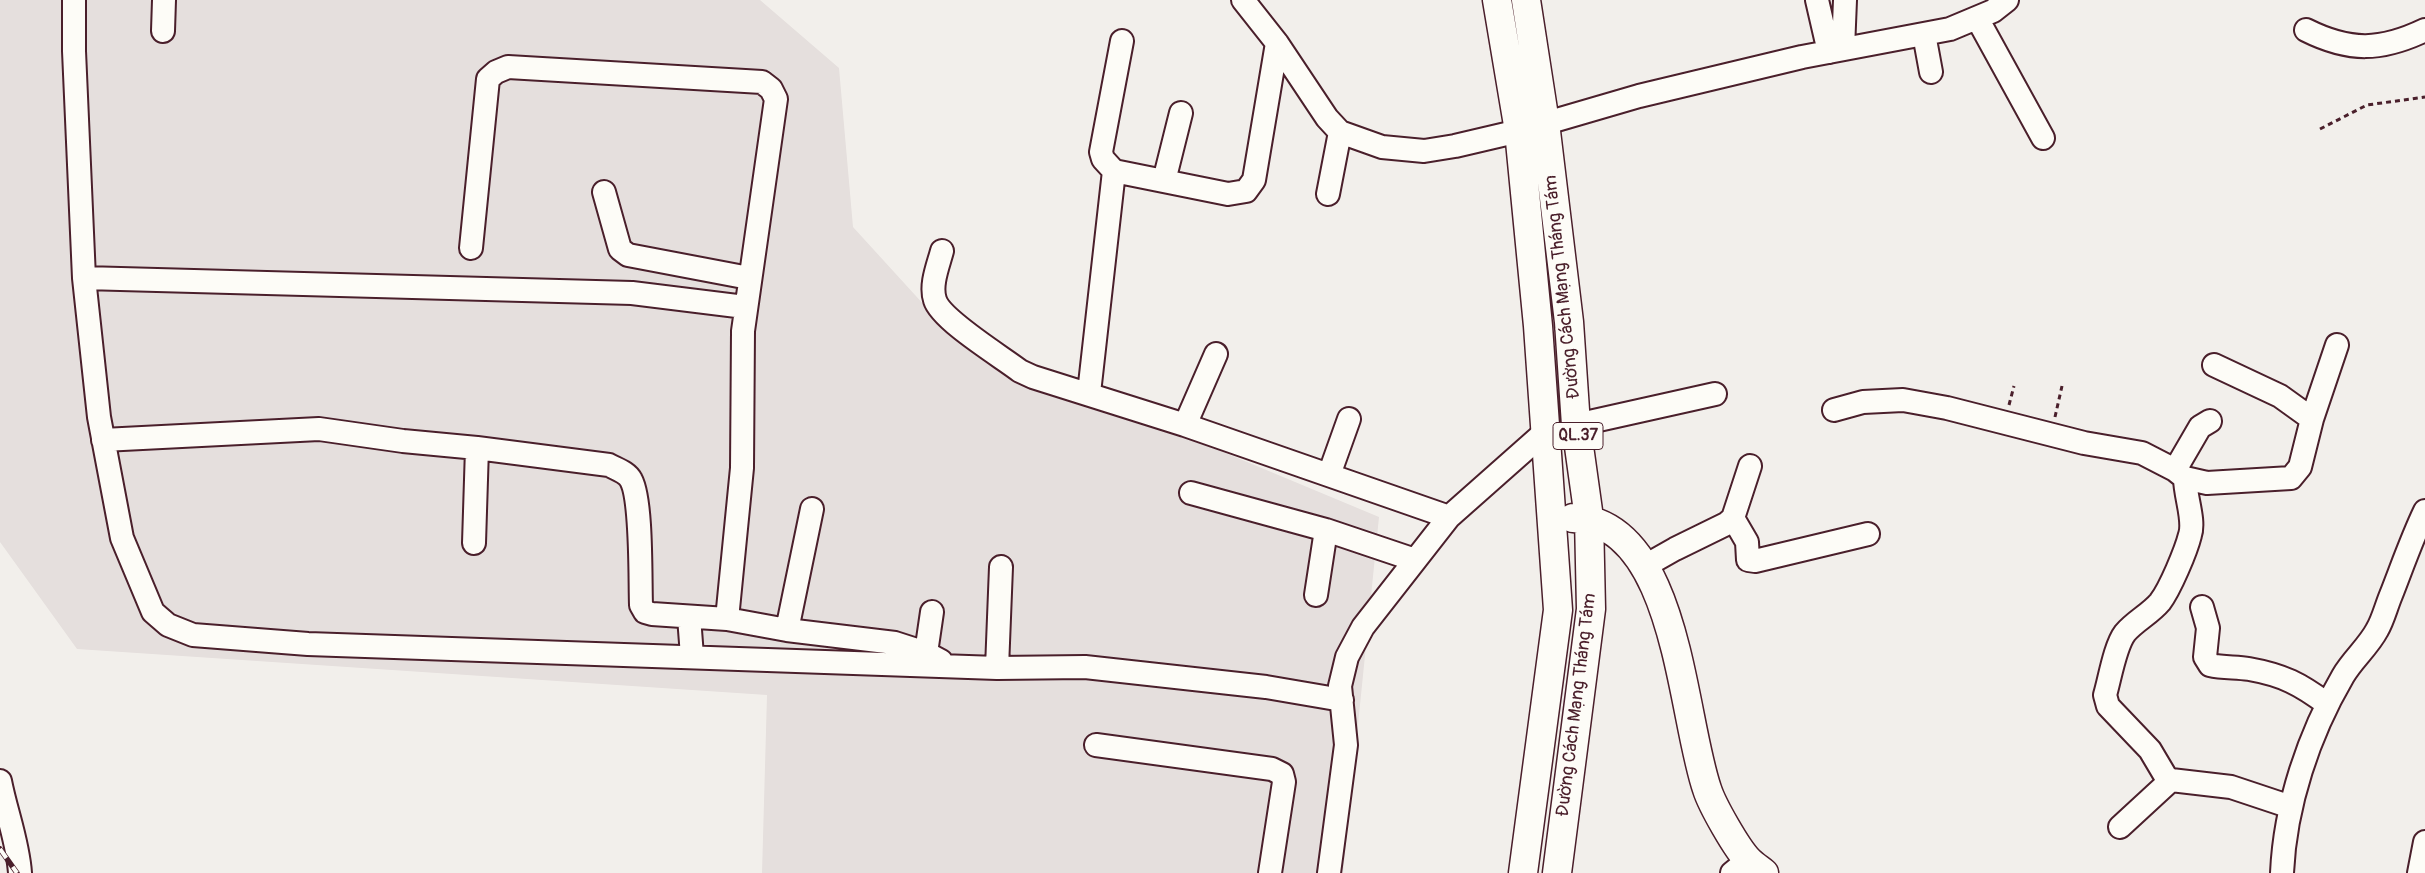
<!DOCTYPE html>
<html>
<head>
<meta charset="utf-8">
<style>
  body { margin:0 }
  canvas { display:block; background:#f2efeb }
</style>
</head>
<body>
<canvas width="2425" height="873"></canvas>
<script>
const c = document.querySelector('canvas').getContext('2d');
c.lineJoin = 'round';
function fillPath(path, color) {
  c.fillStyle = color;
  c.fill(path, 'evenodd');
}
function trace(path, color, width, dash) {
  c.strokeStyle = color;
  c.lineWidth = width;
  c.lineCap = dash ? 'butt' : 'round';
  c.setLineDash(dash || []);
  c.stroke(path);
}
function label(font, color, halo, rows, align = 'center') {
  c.font = font + ' Pangolin,sans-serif';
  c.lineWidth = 4.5;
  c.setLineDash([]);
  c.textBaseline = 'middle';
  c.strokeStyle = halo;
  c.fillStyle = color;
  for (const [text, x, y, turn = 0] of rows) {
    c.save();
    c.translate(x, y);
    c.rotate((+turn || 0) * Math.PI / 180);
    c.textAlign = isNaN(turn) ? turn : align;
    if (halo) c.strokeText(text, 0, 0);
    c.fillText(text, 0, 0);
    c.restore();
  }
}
const built = new Path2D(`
  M0 0H760L839 68 853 227 957 341 1379 517 1343 873H762L767 695 77 649 0 542Z`);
const path = new Path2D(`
  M2320 129 2367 105 2425 97
  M2009 405 2014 386
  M2055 417 2062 386`);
const minor = new Path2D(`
  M74 0V51L84 278 99 417 122 538 153 612 168 625 193 635 308 644 997 668 1085 667 1266 687 1342 700
  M1243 0 1277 43 1327 118 1340 132 1382 147 1424 151 1455 146 1519 131 1639 96 1802 57 1950 29 1993 11 2007 0
  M1817 0 1829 52
  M1977 18 2043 138
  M2306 30C2350 52 2381 51 2425 30
  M163 31 164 0
  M1924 34 1931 72
  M1122 41 1101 152 1103 159 1114 171 1228 194 1246 191 1254 180 1277 43
  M1843 49 1845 0
  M1164 181 1181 113
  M604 192 620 249 628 255 749 278
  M1328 194 1340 132
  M471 248 488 79 496 72 508 67 762 82 771 89 776 99 743 331 742 468 727 619
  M942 251C938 266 930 285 935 300 941 320 1002 357 1020 371L1033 377 1185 425 1449 517
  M84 278 632 293 745 307
  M2214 365 2280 396 2312 419
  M1089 393 1114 171
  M1834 410 1863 402 1903 400 1947 408 2084 443 2142 453 2175 470 2185 478 2207 483 2291 478 2300 467 2312 419 2337 345
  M1185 425 1216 354
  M1576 425 1715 394
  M103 440 319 429 403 441 477 448 609 465C616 469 627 472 631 480 642 500 640 578 641 605L645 612 652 614 727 619 787 630 895 643 926 653 941 661
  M2175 470 2200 427 2210 421
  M1329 475 1349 419
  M2185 478C2185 496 2195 520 2190 535 2186 551 2170 589 2160 602 2150 614 2135 621 2125 633 2115 646 2110 678 2105 695L2108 706 2150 750 2166 777 2171 780 2231 787 2291 807
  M1191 493 1326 530 1415 560
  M1733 518 1747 542 1748 560 1755 561 1868 534
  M474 543 477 448
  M1645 566 1675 549 1726 524 1733 518 1750 466
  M1316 595 1326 530
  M2202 607 2208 628 2205 657 2210 665C2223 668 2236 667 2249 669 2283 675 2300 684 2327 704
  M689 617 692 656
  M787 630 812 509
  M926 653 932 612
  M997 668 1001 567
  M1096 745 1272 769 1282 774 1284 782 1270 873
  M0 781C6 812 18 842 20 873
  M2120 827 2171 780
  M1329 873 1346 745 1340 686 1347 657 1363 627 1449 517 1545 432
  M1732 873 1748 860
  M2282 873C2285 805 2309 734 2343 676 2352 660 2368 647 2377 630 2383 620 2386 607 2391 595 2402 567 2412 538 2425 511
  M2419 873 2425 842`);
const major = new Path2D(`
  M1497 0 1519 131 1538 326 1558 610 1523 873
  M1526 0 1545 123 1569 322 1576 425 1589 518 1591 609 1557 873
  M1573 518C1678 523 1681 714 1707 789 1712 805 1737 849 1749 861 1753 865 1759 869 1764 873`);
const rail = new Path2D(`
  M0 849 17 873`);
const shields = [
  [1578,436,50]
];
const shieldNames = [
  ["QL.37",1578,436]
];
const streetNames = [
  ["Đường Cách Mạng Tháng Tám",1563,287,-96],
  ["Đường Cách Mạng Tháng Tám",1577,705,-83]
];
fillPath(built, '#e5dfdd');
trace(minor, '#4a1f2b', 26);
trace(major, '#4a1f2b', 31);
trace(path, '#4a1f2b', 3, [5, 4]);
trace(minor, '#fdfcf7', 22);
trace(major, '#fdfcf7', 28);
trace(rail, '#4a1f2b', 5.5);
trace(rail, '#fdfcf7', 4, [11]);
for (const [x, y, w] of shields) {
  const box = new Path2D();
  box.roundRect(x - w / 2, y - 13.5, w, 27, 4);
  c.fillStyle = '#fdfcf7';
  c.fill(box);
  trace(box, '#4a1f2b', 1);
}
label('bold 16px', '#4a1f2b', null, shieldNames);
label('18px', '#4a1f2b', '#fdfcf7', streetNames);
</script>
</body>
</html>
